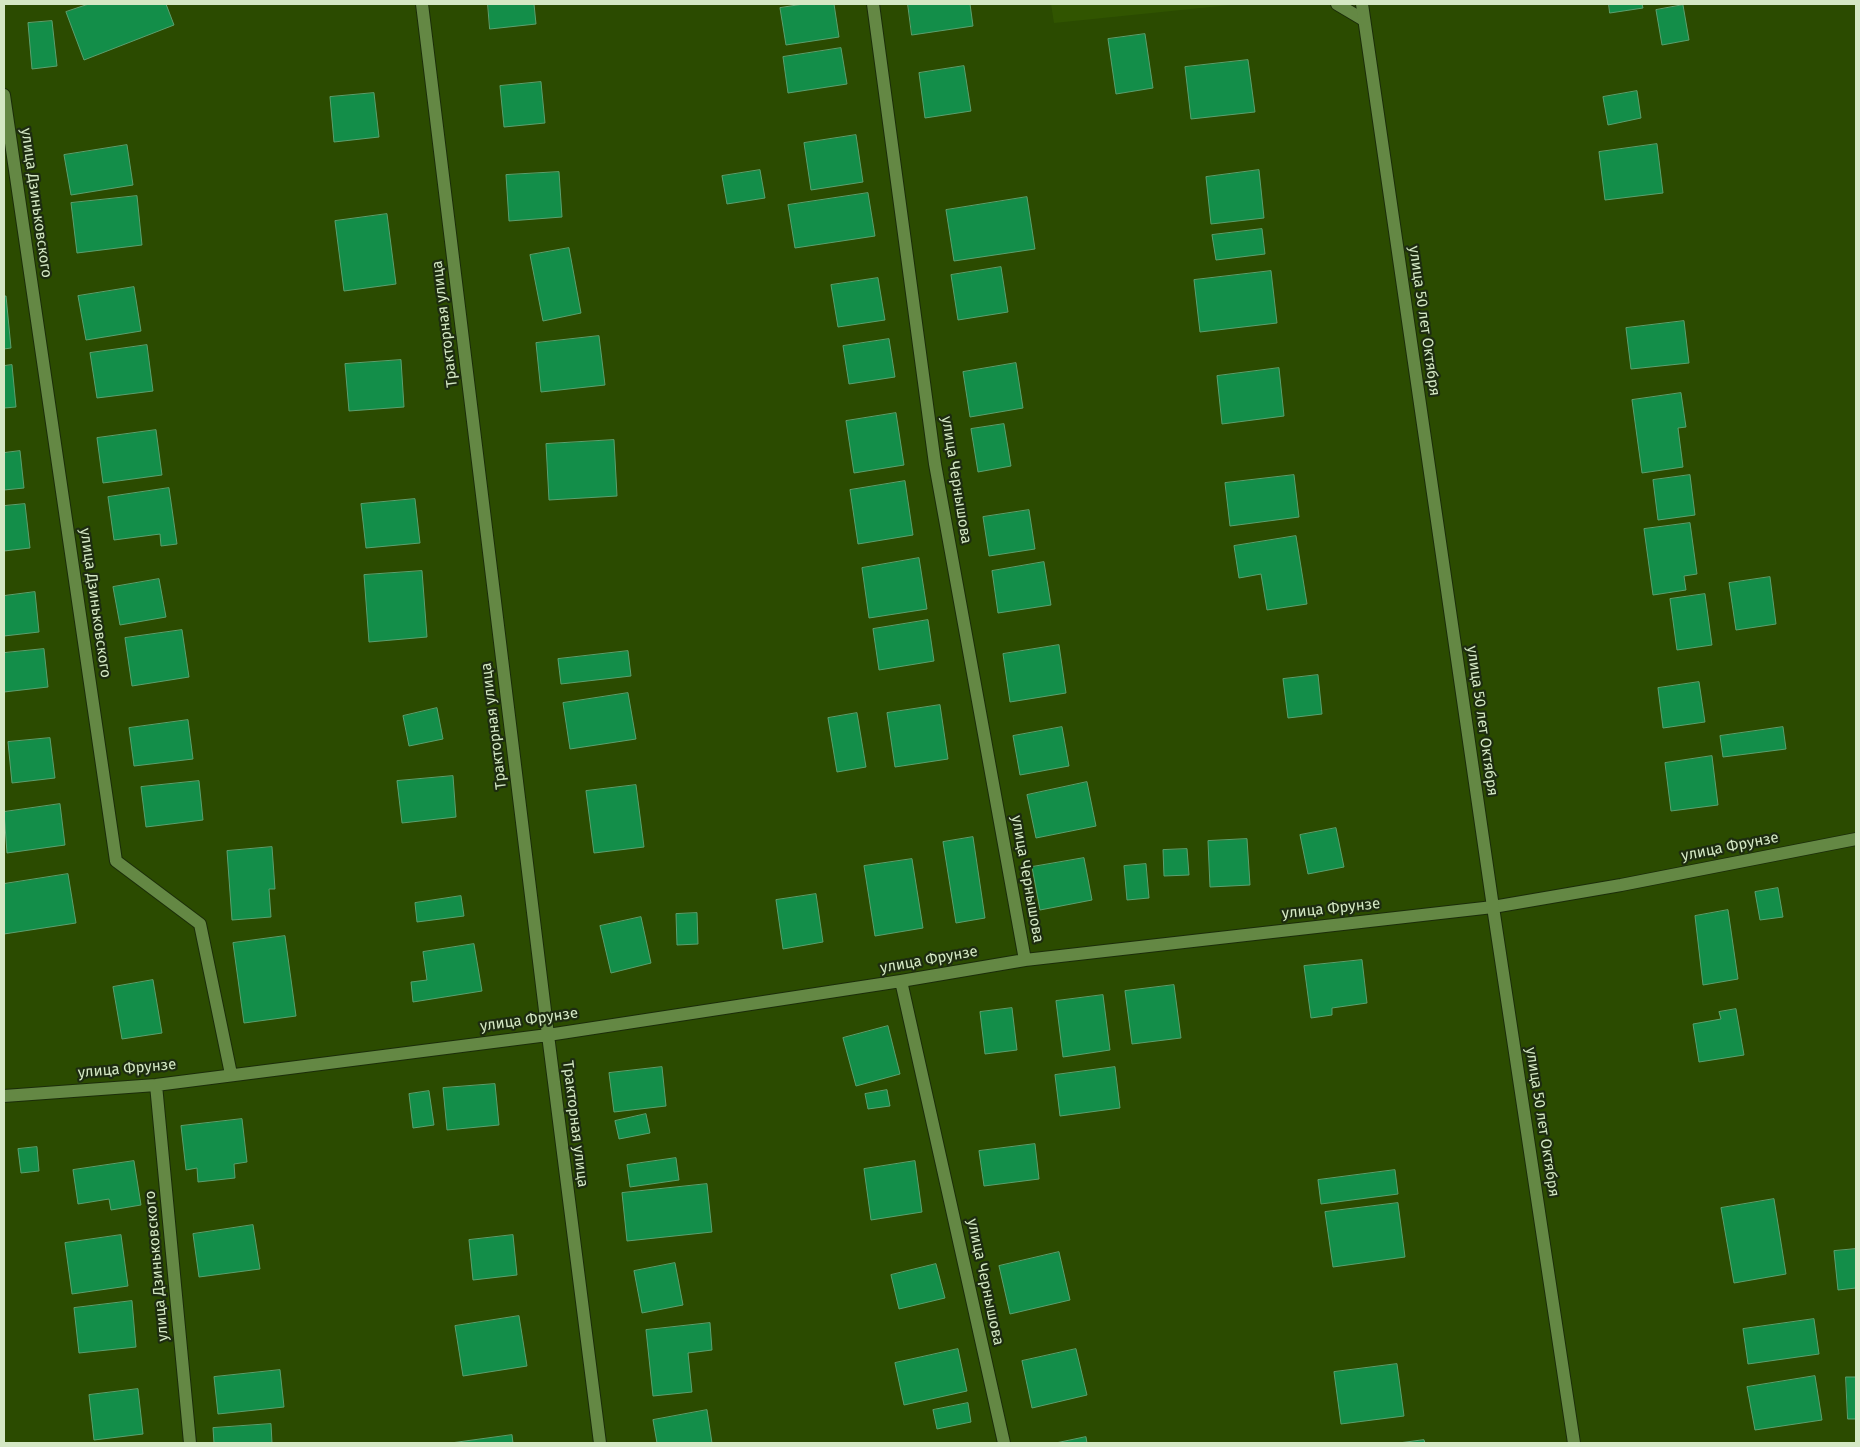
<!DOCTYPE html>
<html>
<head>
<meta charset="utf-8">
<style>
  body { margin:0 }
  #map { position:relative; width:1860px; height:1447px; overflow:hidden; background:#2b4b00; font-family:"Fira Sans",sans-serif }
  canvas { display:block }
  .frame { position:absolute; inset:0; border:5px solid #d4e8c4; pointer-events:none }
</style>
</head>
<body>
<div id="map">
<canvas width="1860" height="1447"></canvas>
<div class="frame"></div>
</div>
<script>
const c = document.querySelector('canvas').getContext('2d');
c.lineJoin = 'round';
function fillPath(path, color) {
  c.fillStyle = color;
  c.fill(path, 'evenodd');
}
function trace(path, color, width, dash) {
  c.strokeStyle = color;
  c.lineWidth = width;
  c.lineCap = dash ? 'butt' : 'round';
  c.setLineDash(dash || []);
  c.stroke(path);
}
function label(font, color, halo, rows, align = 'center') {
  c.font = font + ' "Fira Sans",sans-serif';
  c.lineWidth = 4.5;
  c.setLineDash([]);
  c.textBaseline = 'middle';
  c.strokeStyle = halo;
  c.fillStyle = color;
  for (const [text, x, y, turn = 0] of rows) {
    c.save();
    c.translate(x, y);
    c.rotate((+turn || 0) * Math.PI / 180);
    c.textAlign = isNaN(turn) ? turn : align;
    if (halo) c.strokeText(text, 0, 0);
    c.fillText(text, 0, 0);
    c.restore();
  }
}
const built = new Path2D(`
  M1051 4H1230V5L1054 23Z`);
const building = new Path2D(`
  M89 4H166L174 25 84 60 66 12Z
  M488 4H534L536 24 490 29Z
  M804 4H834L839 37 786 45 780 8Z
  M908 4H970L973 26 912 35Z
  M1609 4H1642L1643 8 1610 13Z
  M1683 5 1689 40 1662 45 1656 10Z
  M52 21 57 66 32 69 28 23Z
  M1145 34 1153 88 1116 94 1108 39Z
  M841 48 847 84 788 93 783 57Z
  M1248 60 1255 112 1191 119 1185 67Z
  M964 66 971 111 925 118 919 73Z
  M541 82 545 123 504 127 500 86Z
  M1637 91 1641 118 1608 125 1603 97Z
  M374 93 379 137 334 142 330 97Z
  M856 135 863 182 811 190 804 143Z
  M1657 144 1663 193 1605 200 1599 152Z
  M127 145 133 185 71 195 64 155Z
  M760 170 765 198 727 204 722 176Z
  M1259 170 1264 218 1211 224 1206 177Z
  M559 172 562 217 509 221 506 175Z
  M868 193 875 236 795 248 788 205Z
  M137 196 142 245 77 253 71 203Z
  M1027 197 1035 249 954 261 946 210Z
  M387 214 396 284 344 291 335 221Z
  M1262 229 1265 254 1216 260 1212 235Z
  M569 248 581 313 543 321 530 255Z
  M1001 267 1008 312 958 320 951 275Z
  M1271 271 1277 323 1200 332 1194 280Z
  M878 278 885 320 838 327 831 285Z
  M134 287 141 331 86 340 78 296Z
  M4 296H6L11 348 4 349Z
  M1684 321 1689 363 1631 369 1626 328Z
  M599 336 605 385 541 392 536 343Z
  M889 339 895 377 849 384 843 346Z
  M147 345 153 391 97 398 90 353Z
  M401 360 404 407 349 411 345 364Z
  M1016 363 1023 408 970 417 963 372Z
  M12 365 16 407 4 408V366Z
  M1279 368 1284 416 1222 424 1217 376Z
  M1681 393 1686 427 1678 428 1683 467 1642 473 1632 400Z
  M896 413 904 465 854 473 846 421Z
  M1004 424 1011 466 978 472 971 429Z
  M156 430 162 475 103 483 97 438Z
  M614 440 617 496 549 500 546 444Z
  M20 451 24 488 4 490V453Z
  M1294 475 1299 517 1230 526 1225 483Z
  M1690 475 1695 515 1658 520 1653 480Z
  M905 481 913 535 858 544 850 490Z
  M169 488 177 544 161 546 160 534 114 540 108 497Z
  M415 499 420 543 366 548 361 504Z
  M25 504 30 548 4 551V506Z
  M1029 510 1035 549 989 556 983 517Z
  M1690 523 1697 574 1684 576 1686 590 1653 595 1644 529Z
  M1296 536 1307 604 1267 610 1261 574 1239 578 1234 546Z
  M919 558 927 609 869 618 862 568Z
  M1044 562 1051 605 998 613 992 571Z
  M422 571 427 637 369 642 364 575Z
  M1770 577 1776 624 1736 630 1729 583Z
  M159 579 166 617 120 625 113 587Z
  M35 592 39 632 4 636V596Z
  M1705 594 1712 645 1677 650 1670 599Z
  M928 620 934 661 879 670 873 629Z
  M182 630 189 677 132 686 125 638Z
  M1059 645 1066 693 1010 702 1003 654Z
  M44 649 48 687 4 692V653Z
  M628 651 631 676 561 684 558 659Z
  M1318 675 1322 714 1288 718 1283 679Z
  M1699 682 1705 722 1663 728 1658 688Z
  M628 693 636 739 570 749 563 703Z
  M940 705 948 759 895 767 887 713Z
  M437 708 443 739 409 746 403 716Z
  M857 713 866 767 837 772 828 718Z
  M188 720 193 759 134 766 129 728Z
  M1062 727 1069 766 1020 775 1013 736Z
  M1783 727 1786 749 1723 757 1720 736Z
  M50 738 55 778 12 783 8 742Z
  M1712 756 1718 805 1671 811 1665 763Z
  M453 776 456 817 402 823 397 781Z
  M199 781 203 820 146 827 141 787Z
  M1087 782 1096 826 1036 838 1027 795Z
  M636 785 644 847 594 853 586 791Z
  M60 804 65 845 7 853 4 812Z
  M1336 828 1344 867 1308 874 1300 835Z
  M973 837 985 918 956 923 943 842Z
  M1247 839 1250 885 1210 887 1208 841Z
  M272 847 275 889H269L271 917 232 920 227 851Z
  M1187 849 1189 875 1164 876 1163 850Z
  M1084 858 1092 900 1040 910 1032 867Z
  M912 859 923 928 875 936 864 866Z
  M1146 864 1149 898 1127 900 1124 866Z
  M68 874 76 923 4 934V884Z
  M1778 888 1783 917 1760 920 1755 892Z
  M816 894 823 942 783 949 776 900Z
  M461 896 464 916 417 922 415 903Z
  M1728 910 1738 979 1703 985 1695 916Z
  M697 913 698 944 677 945 676 914Z
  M641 917 651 963 611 973 600 926Z
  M285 936 296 1016 244 1023 233 943Z
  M474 944 482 991 413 1002 411 982 427 980 423 952Z
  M1362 960 1367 1003 1332 1008V1015L1311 1018 1304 966Z
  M153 980 162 1033 122 1039 113 987Z
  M1174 985 1181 1038 1132 1044 1125 991Z
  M1103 995 1110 1050 1063 1057 1056 1001Z
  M1012 1008 1017 1050 985 1054 980 1012Z
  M1736 1009 1744 1055 1699 1062 1693 1024 1721 1019 1719 1012Z
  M888 1026 900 1074 856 1086 843 1038Z
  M662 1067 666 1106 614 1112 609 1073Z
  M1115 1067 1120 1108 1060 1116 1055 1075Z
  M495 1084 499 1125 447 1130 443 1088Z
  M887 1090 890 1106 868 1109 865 1094Z
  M429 1091 434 1125 413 1128 409 1094Z
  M646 1114 650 1133 619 1139 615 1121Z
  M242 1119 247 1162 234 1164 235 1178 198 1182 197 1168 186 1170 181 1126Z
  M1035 1144 1039 1179 984 1186 979 1151Z
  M37 1147 39 1171 21 1173 18 1149Z
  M676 1158 679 1180 630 1187 627 1165Z
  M134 1161 141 1205 111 1210 109 1199 78 1204 73 1170Z
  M915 1161 922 1212 871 1220 864 1169Z
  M1395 1170 1398 1194 1321 1204 1318 1180Z
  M707 1184 712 1232 627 1241 622 1193Z
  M1774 1199 1786 1274 1734 1283 1721 1208Z
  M1398 1203 1405 1257 1333 1267 1325 1212Z
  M253 1225 260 1269 199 1277 193 1234Z
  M121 1235 128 1286 72 1294 65 1243Z
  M513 1235 517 1275 473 1280 469 1240Z
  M1856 1249V1288L1838 1290 1834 1251Z
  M1059 1252 1070 1300 1010 1314 999 1266Z
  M675 1263 683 1305 642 1313 634 1271Z
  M936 1264 945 1298 899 1309 891 1275Z
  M132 1301 136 1347 79 1353 74 1308Z
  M519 1316 527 1366 463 1376 455 1326Z
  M1814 1319 1819 1354 1748 1364 1743 1329Z
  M710 1323 712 1350 688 1353 692 1392 653 1396 646 1330Z
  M958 1349 967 1391 904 1405 895 1363Z
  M1076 1349 1087 1395 1032 1408 1022 1361Z
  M1397 1364 1404 1416 1341 1424 1334 1372Z
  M280 1370 284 1407 218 1414 214 1377Z
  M1815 1376 1822 1420 1755 1430 1747 1387Z
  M1846 1377H1856V1419H1848Z
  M138 1389 143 1434 94 1440 89 1395Z
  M968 1403 971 1422 937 1429 933 1410Z
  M707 1410 712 1443H657L653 1420Z
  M271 1424 272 1443H214L213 1428Z
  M512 1435 513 1443H451Z
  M1086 1437 1087 1443H1056Z
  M1424 1440 1425 1443H1399Z`);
const service = new Path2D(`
  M1337 4 1364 20`);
const minor = new Path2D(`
  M422 4 548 1035 600 1443
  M873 4 935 464 1025 960
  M4 95 116 861 200 924 231 1074
  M901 981 1004 1443
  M156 1085 190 1443
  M4 1096 156 1085 548 1035 901 981 1025 960 1493 907 1621 885 1856 839`);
const secondary = new Path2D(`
  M1362 4 1493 907 1574 1443`);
const streetNames = [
  ["улица Дзиньковского",36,203,82],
  ["улица 50 лет Октября",1424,321,82],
  ["Тракторная улица",445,324,-97],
  ["улица Чернышова",956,480,81],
  ["улица Дзиньковского",95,603,82],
  ["улица 50 лет Октября",1482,721,82],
  ["Тракторная улица",494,726,-97],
  ["улица Фрунзе",1730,847,-11],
  ["улица Чернышова",1027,879,80],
  ["улица Фрунзе",1331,909,-6],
  ["улица Фрунзе",929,960,-10],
  ["улица Фрунзе",529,1020,-8],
  ["улица Фрунзе",127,1069,-5],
  ["улица 50 лет Октября",1542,1122,81],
  ["Тракторная улица",575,1124,83],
  ["улица Дзиньковского",157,1266,-95],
  ["улица Чернышова",985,1282,78]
];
fillPath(built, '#315500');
fillPath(building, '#138e49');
trace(building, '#5ba06e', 1);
trace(service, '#1b2d09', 14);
trace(minor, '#1b2d09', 14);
trace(secondary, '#1b2d09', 14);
trace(service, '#648844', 12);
trace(minor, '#648844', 12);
trace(secondary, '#648844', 12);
label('15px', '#d4e8c4', '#1d2c10', streetNames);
</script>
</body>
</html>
